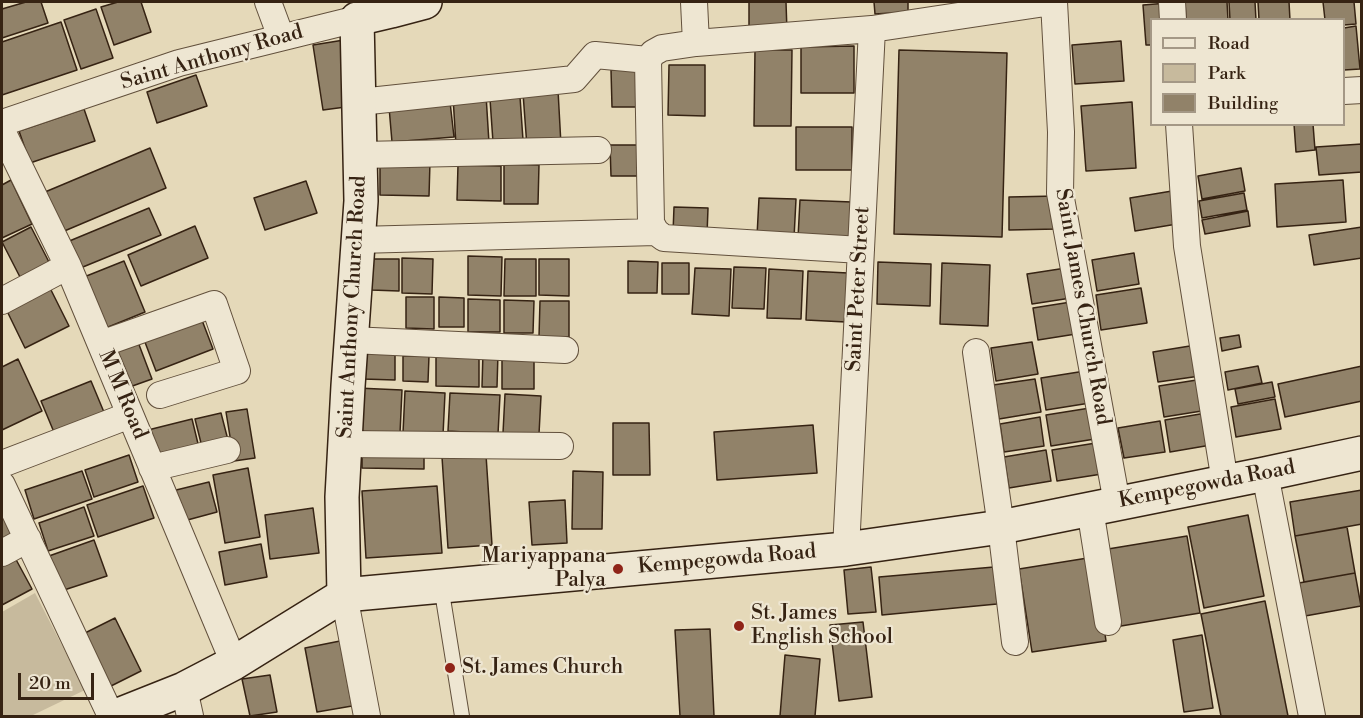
<!DOCTYPE html>
<html>
<head>
<meta charset="utf-8">
<style>
  body { margin:0 }
  #map { position:relative; width:1363px; height:718px; overflow:hidden; background:#e5d9b9; font-family:"Libre Bodoni",serif }
  canvas { display:block }
  .frame { position:absolute; inset:0; border:3px solid #362313; pointer-events:none }
  .legend { position:absolute; left:1150px; top:18px; width:195px; height:108px; box-sizing:border-box; background:#eee6d2; border:2px solid #a49886; margin:0; padding:8px 10px; list-style:none; font-size:18px; color:#362313 }
  .legend li { display:flex; align-items:center; gap:12px; height:30px }
  .legend b { width:30px; border:2px solid #a49886 }
  .scale { position:absolute; left:18px; top:673px; width:76px; height:27px; box-sizing:border-box; border:3px solid #362313; border-top:0; padding-left:8px; font-size:18px; line-height:21px; white-space:nowrap; color:#362313; -webkit-text-stroke:4px #eee6d2; paint-order:stroke }
</style>
</head>
<body>
<div id="map">
<canvas width="1363" height="718"></canvas>
<div class="frame"></div>
<ul class="legend">
<li><b style="height:8px;background:#eee6d2"></b>Road</li>
<li><b style="height:16px;background:#c7ba9d"></b>Park</li>
<li><b style="height:16px;background:#918269"></b>Building</li>
</ul>
<div class="scale">20 m</div>
</div>
<script>
const c = document.querySelector('canvas').getContext('2d');
c.lineJoin = 'round';
function fillPath(path, color) {
  c.fillStyle = color;
  c.fill(path, 'evenodd');
}
function trace(path, color, width, dash) {
  c.strokeStyle = color;
  c.lineWidth = width;
  c.lineCap = dash ? 'butt' : 'round';
  c.setLineDash(dash || []);
  c.stroke(path);
}
function label(font, color, halo, rows, align = 'center') {
  c.font = font + ' "Libre Bodoni",serif';
  c.lineWidth = 4.5;
  c.setLineDash([]);
  c.textBaseline = 'middle';
  c.strokeStyle = halo;
  c.fillStyle = color;
  for (const [text, x, y, turn = 0] of rows) {
    c.save();
    c.translate(x, y);
    c.rotate((+turn || 0) * Math.PI / 180);
    c.textAlign = isNaN(turn) ? turn : align;
    if (halo) c.strokeText(text, 0, 0);
    c.fillText(text, 0, 0);
    c.restore();
  }
}
const green = new Path2D(`
  M35 593 85 690 31 716H2V612Z`);
const building = new Path2D(`
  M26 2H41L48 23 2 38V9Z
  M118 2H141L151 32 114 45 101 7Z
  M749 2H786L787 32 749 33Z
  M874 2H908V12L875 14Z
  M1185 2H1227L1228 20H1186Z
  M1229 2H1255L1256 20H1230Z
  M1258 2H1289L1290 20H1259Z
  M1323 2H1354L1356 24 1344 25V20H1325Z
  M1168 3 1169 20H1152V45H1146L1143 5Z
  M96 9 113 58 81 69 64 20Z
  M61 22 77 70 2 95V42Z
  M1356 26 1360 69 1344 70V28Z
  M344 40 353 106 323 110 313 45Z
  M1121 41 1124 81 1075 84 1072 45Z
  M854 46V93H801V47Z
  M755 50H792L791 126H754Z
  M899 50 1007 53 1002 237 894 234Z
  M669 65H705V116L668 115Z
  M644 69V107H612L611 70Z
  M196 75 207 106 157 123 147 92Z
  M558 90 561 145 527 147 523 93Z
  M486 95 489 143 456 145 453 97Z
  M520 97 523 140 493 142 490 99Z
  M450 102 454 137 392 142 389 107Z
  M1132 102 1136 168 1086 171 1081 106Z
  M84 109 95 141 30 163 19 131Z
  M1294 124H1313L1315 150 1296 152Z
  M796 127H852V170H796Z
  M1362 144V172L1319 175 1316 147Z
  M610 145H644V176H611Z
  M150 148 166 188 62 232 45 192Z
  M380 161 430 162 429 196 380 195Z
  M504 164 539 165 538 204H504Z
  M458 165 501 166V201L457 200Z
  M1241 168 1245 191 1202 199 1198 176Z
  M11 180 32 224 2 238V185Z
  M1343 180 1346 222 1277 227 1275 184Z
  M306 181 317 213 265 230 254 198Z
  M1172 191 1177 224 1135 231 1130 198Z
  M1244 193 1247 210 1202 218 1199 201Z
  M1057 196V229L1009 230V197Z
  M759 198 796 199 794 238 757 236Z
  M800 200 852 202 851 240 798 238Z
  M674 207 708 208 707 235 673 233Z
  M149 208 161 235 78 269 67 242Z
  M1248 211 1250 226 1205 234 1202 220Z
  M195 226 208 258 141 286 128 255Z
  M31 227 50 264 21 279 2 242Z
  M1362 227V258L1314 265 1309 235Z
  M1134 253 1139 284 1097 291 1092 260Z
  M468 256 502 257 501 296 468 295Z
  M402 258 433 259 432 294 402 293Z
  M371 259H399V291L371 290Z
  M505 259H536V296H504Z
  M539 259H569V296L539 295Z
  M124 261 145 312 101 330 79 279Z
  M628 261 658 262 657 293H628Z
  M878 262 931 264 930 306 877 304Z
  M662 263H689V294H662Z
  M942 263 990 265 988 326 940 324Z
  M734 267 766 268 764 309 732 308Z
  M695 268 731 269 729 316 692 314Z
  M1066 268 1071 298 1032 304 1027 274Z
  M769 269 803 271 801 319 767 318Z
  M808 271 848 273 846 322 806 320Z
  M50 288 69 326 25 348 6 309Z
  M1141 288 1147 323 1101 330 1096 295Z
  M406 297H434V329L406 328Z
  M439 297 464 298V327H439Z
  M468 299 500 300V332H468Z
  M504 300 534 301 533 333H504Z
  M540 301H569V337H539Z
  M1071 302 1076 334 1038 340 1033 308Z
  M200 315 213 349 156 371 143 337Z
  M1239 335 1241 347 1222 351 1220 338Z
  M138 342 152 379 124 389 110 352Z
  M1032 342 1038 374 996 381 991 348Z
  M1196 345 1200 376 1158 382 1153 352Z
  M363 347H395V380L363 379Z
  M436 350 479 351V387L436 386Z
  M483 352 498 353 497 387H482Z
  M502 355H534V389H502Z
  M403 356H429L428 382 403 381Z
  M18 359 42 411 2 430V367Z
  M1258 366 1262 383 1228 390 1225 372Z
  M1362 366V401L1285 417 1278 384Z
  M1085 371 1090 403 1046 410 1041 378Z
  M1035 379 1041 412 999 419 993 385Z
  M1203 379 1208 410 1164 417 1159 386Z
  M91 381 106 417 56 437 41 401Z
  M1272 382 1275 397 1238 404 1235 389Z
  M357 388 402 390 400 433 355 431Z
  M405 391 445 393 443 435 403 433Z
  M450 393 500 395 498 434 448 431Z
  M505 394 541 396 539 434 503 433Z
  M1275 399 1281 429 1236 437 1231 407Z
  M1090 408 1095 439 1051 446 1046 415Z
  M247 409 255 458 234 461 226 412Z
  M221 413 229 444 203 451 195 419Z
  M1206 413 1211 445 1170 452 1165 420Z
  M1040 417 1044 446 1004 452 1000 424Z
  M192 419 200 452 157 464 148 430Z
  M1160 421 1165 452 1124 458 1118 428Z
  M613 423H649L650 475H613Z
  M813 425 817 473 717 480 714 432Z
  M1096 443 1102 474 1057 481 1052 450Z
  M362 448 424 449V469L362 468Z
  M1046 450 1051 481 1009 488 1004 457Z
  M129 455 138 482 94 497 85 470Z
  M486 455 492 545 448 548 442 457Z
  M248 468 260 537 225 543 213 475Z
  M82 471 92 499 34 519 25 490Z
  M573 471 603 472 602 529H572Z
  M209 482 217 512 180 522 172 491Z
  M143 486 154 518 98 537 87 505Z
  M437 486 442 553 366 558 362 491Z
  M1362 490V524L1295 536 1290 502Z
  M565 500 567 543 532 545 529 502Z
  M84 507 94 536 48 551 39 523Z
  M313 508 319 553 270 559 265 515Z
  M3 514 15 537 2 544V515Z
  M1248 515 1264 596 1204 608 1188 527Z
  M1347 527 1355 573 1304 582 1295 536Z
  M1187 536 1200 613 1121 626 1108 549Z
  M94 540 107 576 61 591 49 556Z
  M261 544 267 577 225 585 219 552Z
  M13 554 32 589 2 605V561Z
  M1094 557 1106 641 1032 652 1019 569Z
  M871 567 876 612 848 614 844 570Z
  M994 567 997 604 882 615 879 577Z
  M1355 573 1361 606 1305 616 1299 583Z
  M1265 601 1288 716H1221L1201 614Z
  M115 618 141 671 111 686 85 633Z
  M863 622 872 697 839 701 830 625Z
  M710 629 714 716H680L675 630Z
  M1202 635 1213 708 1184 712 1173 640Z
  M340 641 352 706 317 712 305 648Z
  M785 655 820 659 815 716H780Z
  M270 675 277 712 250 716 242 679Z`);
const lane = new Path2D(`
  M441 586 462 716`);
const street = new Path2D(`
  M268 2 281 37
  M694 2 696 43
  M1054 2 1061 132 1060 193 1117 503
  M1172 2 1173 20
  M1344 91 1362 90
  M360 102 574 79 595 55 648 60
  M2 123 179 63 357 19
  M1179 124 1187 246 1225 482
  M2 131 68 266 234 663
  M361 155 598 150
  M358 240 656 232
  M861 250 664 238 656 232 651 223 648 60 653 53 662 48 696 43 872 29 1052 2
  M2 301 68 266
  M351 340 565 350
  M101 344 214 304 237 371 160 395
  M976 352 1001 527 1015 642
  M345 444 560 446
  M2 464 130 415
  M152 468 227 450
  M1265 474 1312 716
  M2 485 111 716
  M1090 509 1108 622
  M846 549 872 29
  M2 553 28 539
  M344 595 367 716
  M184 689 190 716`);
const secondary = new Path2D(`
  M344 595 342 497 348 386 361 201 357 19 391 11 425 2
  M116 716 184 689 234 663 344 595 846 549 1001 527 1265 474 1362 453`);
const markers = [
  [618,569,6,"#8f2418"],
  [739,626,6,"#8f2418"],
  [450,668,6,"#8f2418"]
];
const streetNames = [
  ["Saint Anthony Road",212,58,-16],
  ["Saint Peter Street",859,289,-87],
  ["Saint Anthony Church Road",353,307,-87],
  ["Saint James Church Road",1082,307,80],
  ["M M Road",122,395,67],
  ["Kempegowda Road",1207,485,-11],
  ["Kempegowda Road",727,560,-5]
];
const poiNames = [
  ["Mariyappana",606,557,"right"],
  ["Palya",606,581,"right"],
  ["St. James",751,614],
  ["English School",751,638],
  ["St. James Church",462,668]
];
fillPath(green, '#c7ba9d');
fillPath(building, '#918269');
trace(building, '#362313', 1.5);
trace(lane, '#62503c', 16);
trace(street, '#62503c', 28);
trace(secondary, '#362313', 36);
trace(lane, '#eee6d2', 14);
trace(street, '#eee6d2', 26);
trace(secondary, '#eee6d2', 33);
for (const [x, y, r, color] of markers) {
  const dot = new Path2D();
  dot.arc(x, y, r, 0, 2 * Math.PI);
  c.fillStyle = color;
  c.fill(dot);
  trace(dot, '#eee6d2', 2);
}
label('21px', '#362313', '#eee6d2', streetNames);
label('21px', '#362313', '#eee6d2', poiNames, 'left');
</script>
</body>
</html>
